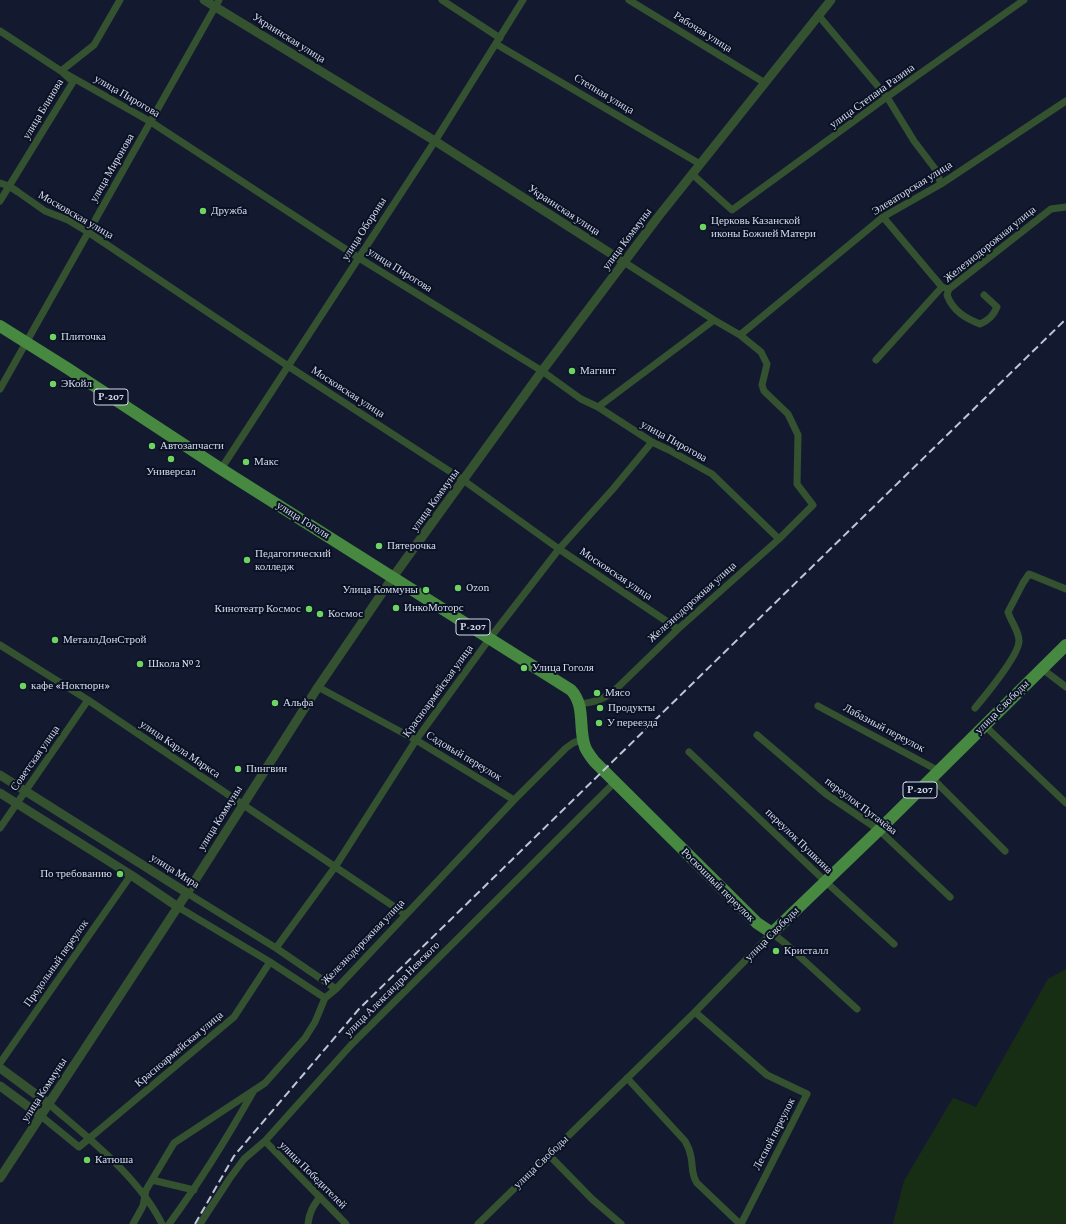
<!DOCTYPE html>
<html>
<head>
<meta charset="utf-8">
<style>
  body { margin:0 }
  canvas { display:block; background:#131a2f }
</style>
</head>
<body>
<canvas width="1066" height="1224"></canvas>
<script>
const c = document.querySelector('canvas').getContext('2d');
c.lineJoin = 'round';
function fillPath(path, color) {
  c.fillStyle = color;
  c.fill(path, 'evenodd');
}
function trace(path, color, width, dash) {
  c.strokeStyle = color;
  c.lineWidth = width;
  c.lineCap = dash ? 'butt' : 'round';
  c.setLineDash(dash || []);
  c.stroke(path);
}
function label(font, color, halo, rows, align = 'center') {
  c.font = font + ' "Crimson Pro",serif';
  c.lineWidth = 4;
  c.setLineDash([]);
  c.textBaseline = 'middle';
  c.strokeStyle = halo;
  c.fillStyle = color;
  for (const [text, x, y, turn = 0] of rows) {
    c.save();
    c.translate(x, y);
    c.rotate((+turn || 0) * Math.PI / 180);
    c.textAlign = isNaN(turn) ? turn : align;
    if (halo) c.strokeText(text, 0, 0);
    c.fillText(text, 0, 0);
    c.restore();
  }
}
const green = new Path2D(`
  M1066 969V1224H893L904 1181 953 1098 976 1107 1048 979Z`);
const minor = new Path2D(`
  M442 0 500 38
  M629 0 765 83
  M818 15 887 97 914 141 936 170 941 184
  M0 31 61 71 151 122 359 258 542 371 581 399 598 407 652 442 669 450 712 474 779 539
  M496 44 700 164
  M692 174 732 210 887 97 1024 0
  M0 183 9 186 18 192 45 211 68 220 88 232 288 366 463 480 559 549 678 629
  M0 201 73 82 61 71 94 45 120 0
  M883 217 942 287
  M984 295 997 307C993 316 989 320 980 324 965 318 953 311 947 295L949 289 1051 209 1066 207
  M740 335 883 217 941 184 1066 101
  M876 360 942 287 949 289
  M0 389 219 0
  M598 407 714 320
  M221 469 435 141 523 0
  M0 645 88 700 405 914
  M1041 668 1066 687
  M318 687 416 740 514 800
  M580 704C595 702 603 700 615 690L678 629 779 539 813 505 797 484 798 435 788 414 764 391 762 385 767 364 761 352 740 335 714 320 624 262
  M818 706 939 771
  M975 708C985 696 1019 655 1019 641 1019 631 1011 622 1008 612L1023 583 1029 574 1066 589
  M984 725 1066 803
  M757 735 826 794 879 830 950 897
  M689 752 826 882 894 944
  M932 778 1005 851
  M0 828 88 700
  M187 893 276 948 336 989
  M178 907 270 962 325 998
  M276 948 335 867 416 740 490 638 559 549 613 489 652 442
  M695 1012 767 1075 807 1094 741 1224
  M0 1063 131 875
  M627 1078 685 1141C688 1146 690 1151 691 1157 693 1166 691 1174 697 1183L740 1224
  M49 1104C88 1138 139 1177 162 1224
  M41 1116 79 1147 234 1017 270 962
  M265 1141 346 1224
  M549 1155 592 1199 621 1224
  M152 1180 194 1190
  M133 1224 143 1206 146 1190 174 1143 265 1083 305 1038 315 1022 325 998 336 989 514 800 566 748 573 743 583 739
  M169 1224C200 1182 227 1138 253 1092
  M200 1224 230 1178 244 1159 265 1141 351 1045 615 782
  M308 1224C309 1213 313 1206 320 1197
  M478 1224 695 1012 772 933 786 944 857 1009`);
const tertiary = new Path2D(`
  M204 0 435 141 624 262
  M0 775 187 893
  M0 793 131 875 178 907
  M0 1068 49 1104
  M0 1086 41 1116
  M0 1178 187 893 318 687 393 577 542 371 658 217 831 0`);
const primary = new Path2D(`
  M0 326 67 368 221 469 571 690C586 706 578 728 585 747 587 752 591 757 594 761L757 923 772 933 879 830 1066 645`);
const rail = new Path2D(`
  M195 1224 234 1156 359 1009 1066 319`);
const markers = [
  [203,211,4,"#6dd361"],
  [703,227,4,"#6dd361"],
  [53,337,4,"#6dd361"],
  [572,371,4,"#6dd361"],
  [53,384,4,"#6dd361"],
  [152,446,4,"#6dd361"],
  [171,459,4,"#6dd361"],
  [246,462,4,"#6dd361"],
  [379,546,4,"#6dd361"],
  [247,560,4,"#6dd361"],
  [458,588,4,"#6dd361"],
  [426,590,4,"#6dd361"],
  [396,608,4,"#6dd361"],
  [309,609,4,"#6dd361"],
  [320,614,4,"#6dd361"],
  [55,640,4,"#6dd361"],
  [140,664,4,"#6dd361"],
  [524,668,4,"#6dd361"],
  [23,686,4,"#6dd361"],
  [597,693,4,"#6dd361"],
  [275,703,4,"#6dd361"],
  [600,708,4,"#6dd361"],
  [599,723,4,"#6dd361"],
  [238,769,4,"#6dd361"],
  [120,874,4,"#6dd361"],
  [776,951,4,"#6dd361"],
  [87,1160,4,"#6dd361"]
];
const shields = [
  [111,397,34],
  [473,627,34],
  [920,790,34]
];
const shieldNames = [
  ["Р-207",111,397],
  ["Р-207",473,627],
  ["Р-207",920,790]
];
const streetNames = [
  ["Рабочая улица",703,32,32],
  ["Украинская улица",289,38,32],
  ["Степная улица",604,94,31],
  ["улица Пирогова",127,96,30],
  ["улица Степана Разина",872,96,-36],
  ["улица Блинова",43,109,-59],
  ["улица Миронова",112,168,-60],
  ["Элеваторская улица",912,188,-32],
  ["Украинская улица",564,210,33],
  ["Московская улица",76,215,30],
  ["улица Обороны",364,229,-57],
  ["улица Коммуны",627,239,-53],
  ["Железнодорожная улица",990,244,-39],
  ["улица Пирогова",400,270,32],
  ["Московская улица",348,392,33],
  ["улица Пирогова",674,441,29],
  ["улица Коммуны",435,500,-54],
  ["улица Гоголя",303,520,32],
  ["Московская улица",616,574,34],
  ["Железнодорожная улица",692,602,-42],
  ["Красноармейская улица",438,691,-54],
  ["улица Свободы",1002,707,-45],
  ["Лабазный переулок",884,728,28],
  ["улица Карла Маркса",180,749,34],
  ["Садовый переулок",464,756,31],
  ["Советская улица",35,758,-55],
  ["переулок Пугачёва",861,806,37],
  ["улица Коммуны",220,818,-58],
  ["переулок Пушкина",799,841,44],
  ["улица Мира",175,871,32],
  ["Роскошный переулок",718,885,45],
  ["улица Свободы",772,934,-45],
  ["Железнодорожная улица",363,942,-46],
  ["Продольный переулок",56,963,-55],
  ["улица Александра Невского",392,989,-45],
  ["Красноармейская улица",179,1049,-40],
  ["улица Коммуны",44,1090,-57],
  ["Лесной переулок",774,1134,-63],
  ["улица Свободы",541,1162,-44],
  ["улица Победителей",313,1175,45]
];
const poiNames = [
  ["Дружба",211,211],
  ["Церковь Казанской",711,221],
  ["иконы Божией Матери",711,234],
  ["Плиточка",61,337],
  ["Магнит",580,371],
  ["ЭКойл",61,384],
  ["Автозапчасти",160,446],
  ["Макс",254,462],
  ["Универсал",171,472,"center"],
  ["Пятерочка",387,546],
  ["Педагогический",255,554],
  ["колледж",255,567],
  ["Ozon",466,588],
  ["Улица Коммуны",418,590,"right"],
  ["ИнкоМоторс",404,608],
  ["Кинотеатр Космос",301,609,"right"],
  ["Космос",328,614],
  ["МеталлДонСтрой",63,640],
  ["Школа № 2",148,664],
  ["Улица Гоголя",532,668],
  ["кафе «Ноктюрн»",31,686],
  ["Мясо",605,693],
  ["Альфа",283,703],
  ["Продукты",608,708],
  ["У переезда",607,723],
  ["Пингвин",246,769],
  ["По требованию",112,874,"right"],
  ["Кристалл",784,951],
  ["Катюша",95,1160]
];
fillPath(green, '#172e15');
trace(minor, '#345230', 7);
trace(tertiary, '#345230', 9);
trace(primary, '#488941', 12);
trace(rail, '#bfc5d5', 2, [8, 4]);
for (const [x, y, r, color] of markers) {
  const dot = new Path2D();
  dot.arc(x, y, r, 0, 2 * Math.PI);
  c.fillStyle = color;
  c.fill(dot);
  trace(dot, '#0a1125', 1.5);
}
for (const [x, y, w] of shields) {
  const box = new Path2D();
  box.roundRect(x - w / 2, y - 8, w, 16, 3);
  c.fillStyle = '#0a1125';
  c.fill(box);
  trace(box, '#d5dbea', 1);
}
label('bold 10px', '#d5dbea', null, shieldNames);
label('11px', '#d5dbea', '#0a1125', streetNames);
label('11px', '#d5dbea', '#0a1125', poiNames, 'left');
</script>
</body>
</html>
